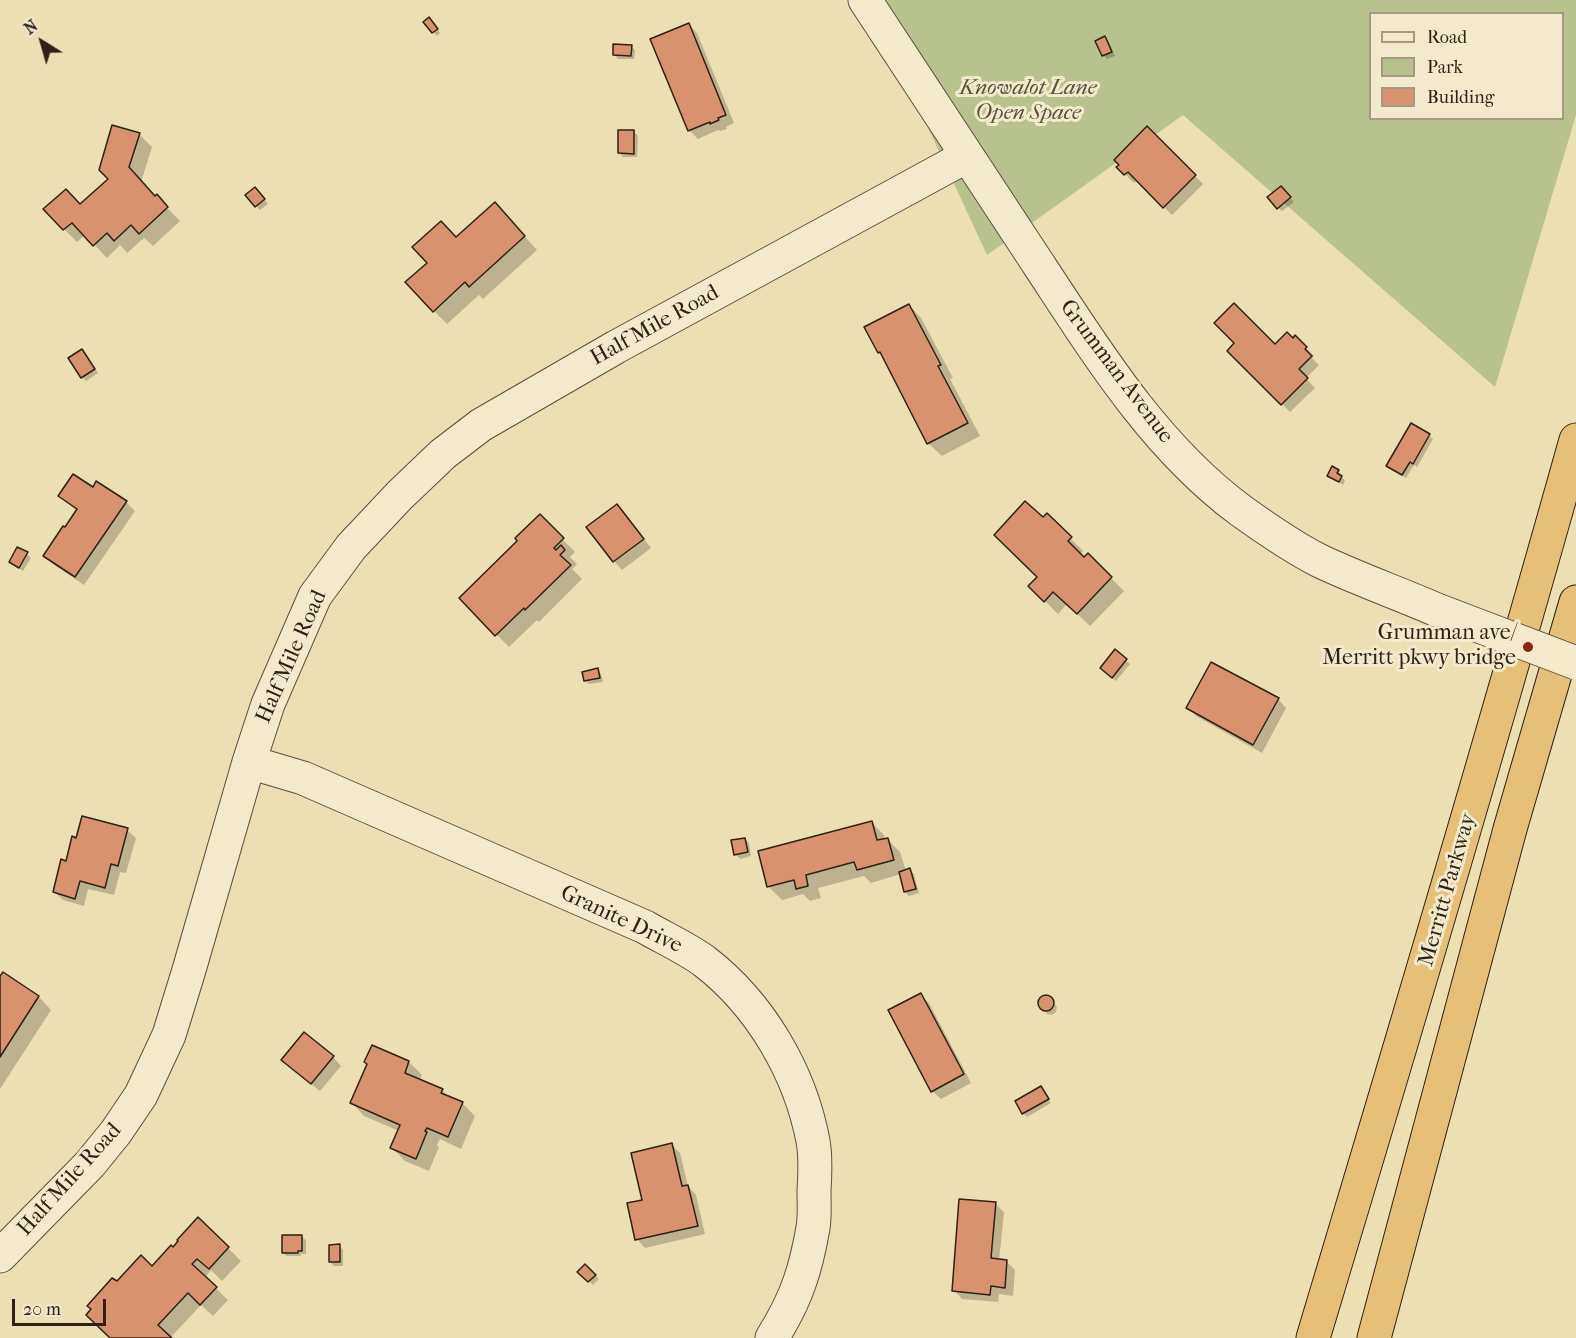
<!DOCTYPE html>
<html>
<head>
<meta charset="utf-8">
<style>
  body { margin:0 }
  #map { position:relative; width:1576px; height:1338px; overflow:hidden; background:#ecdfb1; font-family:"IM FELL French Canon",serif }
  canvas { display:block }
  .legend { position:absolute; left:1369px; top:12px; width:195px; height:108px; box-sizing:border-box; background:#f3eacc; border:2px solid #a49a83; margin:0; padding:8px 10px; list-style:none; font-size:18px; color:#2e2116 }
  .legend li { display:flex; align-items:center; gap:12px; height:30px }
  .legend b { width:30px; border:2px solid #a49a83 }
  .north { position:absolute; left:12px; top:12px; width:60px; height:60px; -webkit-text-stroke:4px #f3eacc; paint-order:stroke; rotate:323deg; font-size:16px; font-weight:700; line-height:24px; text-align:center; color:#2e2116 }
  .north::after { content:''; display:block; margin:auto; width:21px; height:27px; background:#2e2116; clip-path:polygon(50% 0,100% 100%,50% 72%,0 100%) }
  .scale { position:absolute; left:12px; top:1299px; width:94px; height:27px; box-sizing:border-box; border:3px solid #2e2116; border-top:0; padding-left:8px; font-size:18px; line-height:21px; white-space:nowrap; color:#2e2116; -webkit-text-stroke:4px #f3eacc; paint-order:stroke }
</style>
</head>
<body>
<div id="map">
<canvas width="1576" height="1338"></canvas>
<ul class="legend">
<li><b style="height:8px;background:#f3eacc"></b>Road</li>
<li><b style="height:16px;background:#b7c28c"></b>Park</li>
<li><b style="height:16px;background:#d8926d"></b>Building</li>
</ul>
<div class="north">N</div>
<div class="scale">20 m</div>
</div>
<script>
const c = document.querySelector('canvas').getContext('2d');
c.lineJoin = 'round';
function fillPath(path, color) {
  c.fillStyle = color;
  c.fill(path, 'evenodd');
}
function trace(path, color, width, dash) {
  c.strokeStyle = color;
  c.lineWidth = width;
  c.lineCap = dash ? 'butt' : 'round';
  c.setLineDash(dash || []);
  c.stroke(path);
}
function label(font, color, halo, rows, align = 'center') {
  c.font = font + ' "IM FELL French Canon",serif';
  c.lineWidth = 6;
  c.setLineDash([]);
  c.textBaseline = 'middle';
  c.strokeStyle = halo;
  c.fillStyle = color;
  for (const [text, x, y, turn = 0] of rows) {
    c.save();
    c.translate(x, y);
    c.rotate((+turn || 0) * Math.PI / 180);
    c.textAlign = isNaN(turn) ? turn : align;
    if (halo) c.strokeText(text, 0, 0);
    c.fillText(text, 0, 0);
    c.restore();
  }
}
const green = new Path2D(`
  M859 0H1576V115L1495 387 1183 115 987 255 905 78ZM1370 14H1562V118H1370Z`);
const shadow = new Path2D(`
  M425 22 433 23 440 33 437 36Z
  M689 25 697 33 734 123 726 127 727 129 720 131 718 130 698 139 689 130Z
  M1105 38 1109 42 1115 56 1107 59 1103 55Z
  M631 46 635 50 634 59H618L614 55Z
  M1147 128 1203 184 1172 215 1137 180 1134 183 1118 167Z
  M634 132 638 136 637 157H623L619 153Z
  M139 134 152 147 141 182 180 221 153 246 144 238 127 253 120 245 107 258 85 235 77 242 64 229 80 206 110 179Z
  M1285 192 1294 202 1282 211 1278 208Z
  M259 193 268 204 260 210 247 195Z
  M507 217 537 250 483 299 479 295 447 324 434 311 429 263 457 239Z
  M909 305 921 318 953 378 950 379 980 436 942 456 929 444 884 357 879 352Z
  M1295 337 1314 356 1312 358 1319 365 1306 378 1315 388 1290 412 1229 351 1275 346 1293 340Z
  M85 355 98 373 86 381 82 377Z
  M1412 425 1433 439 1417 467 1414 465 1406 478 1388 466Z
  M1338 471 1345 481 1343 485 1329 475Z
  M97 483 126 502 135 511 84 585 53 564 45 556 66 529 78 511 68 504 60 496 93 489Z
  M617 506 625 514 651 548 622 570 614 561 588 528Z
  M1047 515 1083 551 1079 555 1111 578 1124 591 1090 626 1067 604 1058 614 1043 599 1039 577 1043 519Z
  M540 516 575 552 570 557 577 564 572 569 582 579 539 622 537 620 509 647 461 598 519 541Z
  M27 554 31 558 23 571 10 562Z
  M1115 651 1130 664 1116 681 1105 672Z
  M597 670 601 674 603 682 589 684 585 681Z
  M1278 699 1286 708 1262 753 1196 716 1188 707Z
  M871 822 884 835 885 840 887 839 900 852 906 871 910 870 914 874 919 893 909 896 905 892 901 874 871 883 864 876 818 888 821 898 810 901 803 894 782 900 769 887 759 852Z
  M127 830 136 838 126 873 120 872 114 895 88 889 84 906 63 900 54 892 77 840Z
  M745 839 749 843 751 856 740 859 736 855 733 842Z
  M3 974 39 997 51 1010 0 1089V979Z
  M920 995 929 1003 971 1083 941 1099 932 1091Z
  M1044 997 1050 998 1057 1007 1056 1012 1052 1015 1047 1014 1039 1005 1040 1000Z
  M372 1047 409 1062 422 1075 419 1081 442 1090 449 1098 462 1103 475 1116 461 1149 440 1139 437 1145 439 1147 429 1171 405 1161 392 1148 399 1131 364 1116 352 1103 368 1064Z
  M333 1057 341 1066 320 1091 291 1068Z
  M1041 1088 1051 1103 1027 1117 1023 1113Z
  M672 1145 680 1153 688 1186 696 1195 705 1234 645 1248 637 1239 644 1201Z
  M995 1204 1004 1212 999 1261H1006L1015 1270 1013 1296 999 1294 998 1302 962 1299 954 1290Z
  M302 1237 306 1240V1254H301V1256H287L283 1253Z
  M339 1246 343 1250V1266H334L330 1262Z
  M228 1248 241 1261 222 1281 211 1270 205 1278 228 1300 213 1316 201 1305 170 1338H111L117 1283 152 1268Z
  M585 1266 599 1279 593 1285 580 1272Z`);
const building = new Path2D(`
  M429 17 438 29 432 33 423 22Z
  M689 23 726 115 718 118 719 120 710 124V122L688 131 650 39Z
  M1105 36 1112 52 1102 56 1095 41Z
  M613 44 632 45 631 56 613 55Z
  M112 125 140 133 129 167 155 196 157 194 168 207 139 234 131 225 114 241 107 233 93 246 72 223 63 230 43 209 66 189 80 204 108 179 99 170Z
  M1147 126 1196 175 1163 208 1128 172 1124 175 1116 167 1119 165 1114 160Z
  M618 130H634V154L618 153Z
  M1281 186 1291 197 1277 209 1267 197Z
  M255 187 265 199 255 207 245 195Z
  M495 202 525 236 469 287 465 282 433 312 405 282 427 263 412 247 441 221 456 237Z
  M1234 303 1275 344 1287 332 1293 338 1295 335 1307 347 1305 349 1312 356 1299 369 1308 378 1281 405 1227 351 1234 343 1214 323Z
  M909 304 941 365 938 366 968 423 927 444 880 352 878 353 864 327Z
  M82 349 95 369 81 378 68 358Z
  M1411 423 1430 434 1413 464 1410 462 1402 475 1386 466Z
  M1332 466 1339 470 1337 473 1342 476 1339 482 1327 476Z
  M73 474 93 487 96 481 127 501 75 577 43 556 63 526 65 527 77 509 58 496Z
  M1025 501 1043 517 1047 513 1072 537 1068 541 1084 557 1088 553 1112 577 1077 614 1053 592 1044 602 1028 586 1037 577 994 535Z
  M617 504 644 539 613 562 586 527Z
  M540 514 564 538 554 548 556 550 561 545 565 550 560 555 571 565 525 610 524 608 495 636 459 598 517 541 515 538Z
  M17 547 28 552 19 568 9 562Z
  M1115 649 1127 659 1112 678 1100 668Z
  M1211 662 1279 698 1253 745 1186 708Z
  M598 668 600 678 584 681 582 672Z
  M82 816 128 828 118 866 111 864 105 888 80 881 75 899 53 892 61 859 66 861 72 836 76 838Z
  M872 821 877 840 888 838 894 860 857 870 854 862 806 875 808 886 796 889 794 880 767 887 758 851Z
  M745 838 748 852 734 855 731 840Z
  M910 868 916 889 904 892 899 872Z
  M3 972 39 996 0 1057V976Z
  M921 993 964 1074 931 1092 888 1010Z
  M1038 1003a8 8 0 1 1 16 0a8 8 0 1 1-16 0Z
  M304 1032 334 1056 311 1084 281 1060Z
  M372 1045 409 1061 405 1073 443 1089 441 1093 463 1102 448 1137 427 1128 425 1131 427 1132 416 1159 390 1148 400 1125 350 1103 367 1064 364 1062Z
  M1041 1086 1049 1099 1022 1114 1015 1101Z
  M672 1143 682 1186 688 1185 698 1226 635 1240 627 1203 642 1200 631 1153Z
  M959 1199 996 1202 991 1258 1007 1260 1005 1288 991 1286 990 1295 952 1291Z
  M198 1217 229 1247 209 1269 197 1259 192 1264 217 1287 200 1305 188 1293 158 1325 172 1338H110L86 1315 91 1309 87 1306 112 1278 117 1281 141 1255 152 1266 171 1245 173 1247 178 1241 177 1240Z
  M282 1235H302V1251H298V1253H282Z
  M340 1244V1262H329V1245Z
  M585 1264 596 1275 588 1282 577 1272Z`);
const minor = new Path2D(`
  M865 0C923 89 981 177 1039 265 1097 353 1154 446 1240 510 1265 528 1292 547 1320 561 1358 579 1398 593 1437 610
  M249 762 303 778 645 927C664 938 686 948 704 961 760 1004 800 1072 813 1141 816 1157 815 1175 814 1191 814 1203 815 1216 813 1228 810 1245 806 1264 800 1281 794 1299 782 1322 772 1338
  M0 1256 90 1164 116 1132 141 1095 169 1035 189 970 249 762 268 704 315 596 351 547 400 495 443 454 481 425 616 347 967 156`);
const highway = new Path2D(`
  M1313 1338C1403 1039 1492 740 1576 440
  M1374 1338 1510 829 1576 602`);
const minorBridge = new Path2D(`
  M1437 610 1576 663`);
const markers = [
  [1528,647,6,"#8f2418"]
];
const parkNames = [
  ["Knowalot Lane",1028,89],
  ["Open Space",1028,114]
];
const streetNames = [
  ["Half Mile Road",655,326,-29],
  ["Grumman Avenue",1116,372,53],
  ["Half Mile Road",292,657,-66],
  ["Merritt Parkway",1448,890,-74],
  ["Granite Drive",621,920,25],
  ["Half Mile Road",70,1180,-48]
];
const poiNames = [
  ["Grumman ave/",1516,634],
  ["Merritt pkwy bridge",1516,659]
];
fillPath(green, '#b7c28c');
fillPath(shadow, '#0003');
fillPath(building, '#d8926d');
trace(building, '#2e2116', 1.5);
trace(minor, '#5e503d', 35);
trace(highway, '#2e2116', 35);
trace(minor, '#f3eacc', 33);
trace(highway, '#e6c078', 33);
trace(minorBridge, '#5e503d', 35, []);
trace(minorBridge, '#f3eacc', 33);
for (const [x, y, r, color] of markers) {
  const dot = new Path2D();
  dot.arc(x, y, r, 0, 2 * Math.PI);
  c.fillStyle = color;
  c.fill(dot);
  trace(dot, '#f3eacc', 2);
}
label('italic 22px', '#575139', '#f3eacc', parkNames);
label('22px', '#2e2116', '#f3eacc', streetNames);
label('22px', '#2e2116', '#f3eacc', poiNames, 'right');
</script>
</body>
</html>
